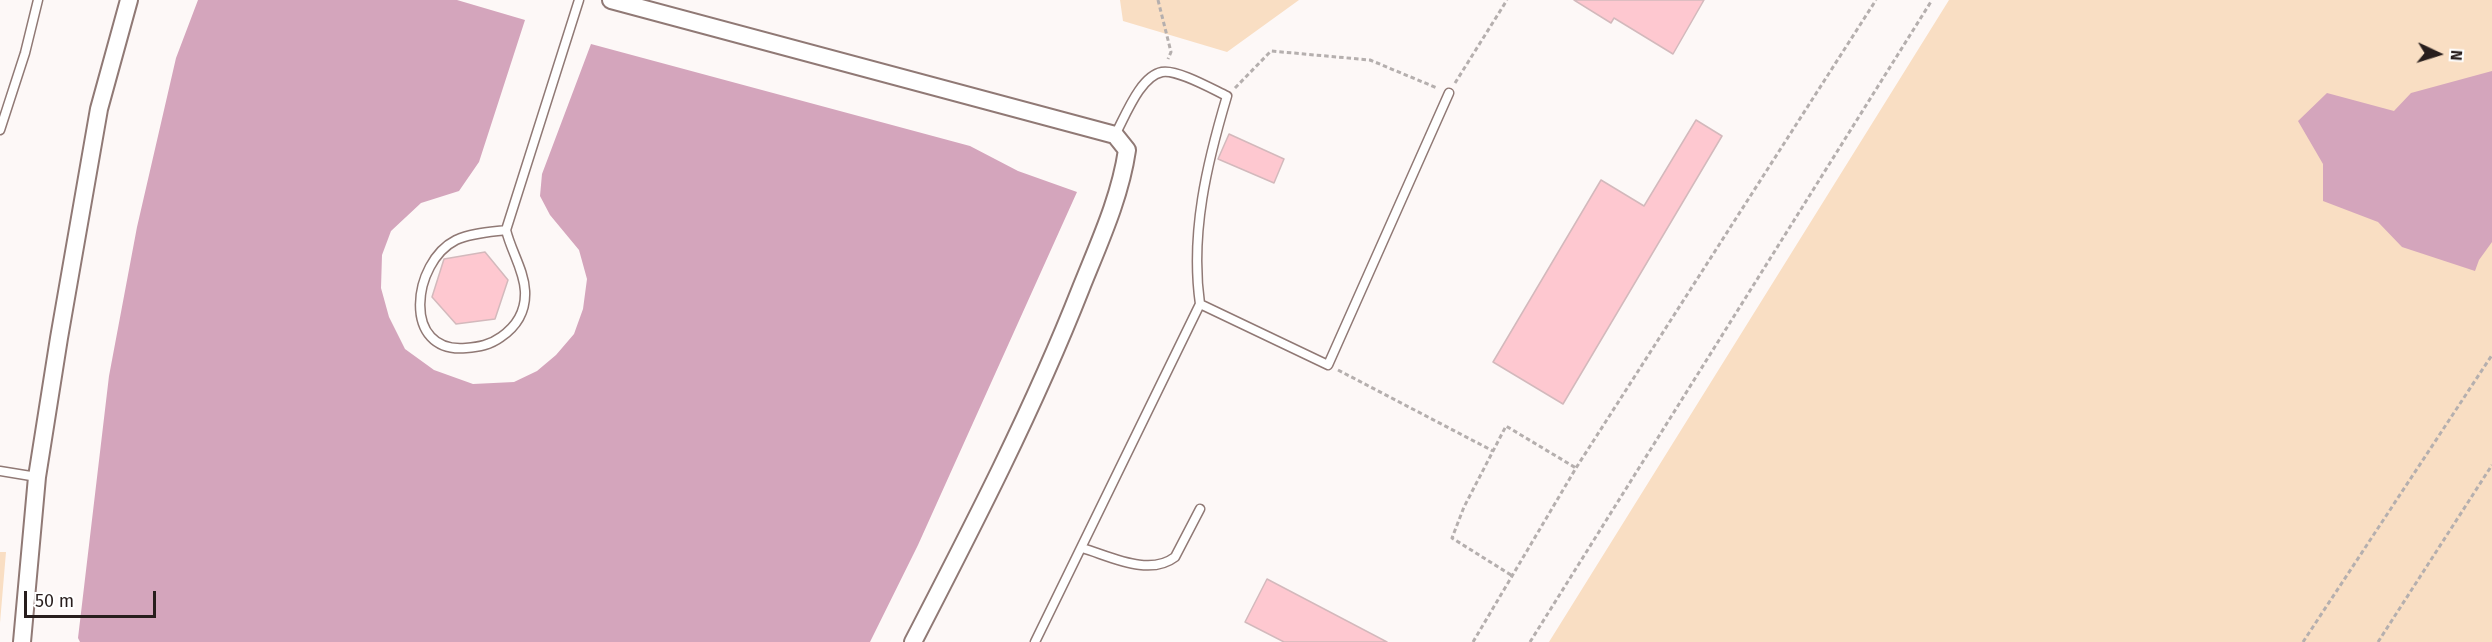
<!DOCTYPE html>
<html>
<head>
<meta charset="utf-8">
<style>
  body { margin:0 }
  #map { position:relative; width:2492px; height:642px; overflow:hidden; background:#fdf8f7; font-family:"Fira Sans",sans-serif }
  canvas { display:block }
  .north { position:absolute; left:2408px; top:24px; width:60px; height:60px; -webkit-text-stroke:4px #fff; paint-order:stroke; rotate:94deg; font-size:16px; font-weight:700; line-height:24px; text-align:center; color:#281e1d }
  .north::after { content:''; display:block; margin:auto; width:21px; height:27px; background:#281e1d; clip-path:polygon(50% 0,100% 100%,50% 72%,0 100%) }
  .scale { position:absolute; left:24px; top:591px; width:132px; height:27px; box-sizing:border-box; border:3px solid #281e1d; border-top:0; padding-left:8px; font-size:18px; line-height:21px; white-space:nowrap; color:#281e1d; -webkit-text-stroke:4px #fff; paint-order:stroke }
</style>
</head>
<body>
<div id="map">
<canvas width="2492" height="642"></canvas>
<div class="north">N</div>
<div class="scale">50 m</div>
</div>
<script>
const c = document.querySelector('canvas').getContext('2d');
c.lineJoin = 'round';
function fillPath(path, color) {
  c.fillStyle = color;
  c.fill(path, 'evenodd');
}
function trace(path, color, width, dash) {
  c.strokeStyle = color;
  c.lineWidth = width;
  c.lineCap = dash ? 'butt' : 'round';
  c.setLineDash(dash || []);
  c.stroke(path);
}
const green = new Path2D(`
  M1120 0H1299L1227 52 1123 21Z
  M1949 0H2492V642H1549Z
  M0 552H6L0 623Z`);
const water = new Path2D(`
  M198 0H457L525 20 479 162 459 191 421 203 391 231 382 255 381 288 389 317 405 349 434 370 473 384 514 382 537 371 556 355 574 334 583 309 587 279 579 250 550 215 540 196 542 174 591 44 970 146 1018 171 1077 192 918 545 870 642H80L78 638 109 376 137 227 176 58Z
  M2492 71V242L2479 260 2475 271 2402 247 2378 222 2323 201V164L2298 121 2327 93 2394 111 2411 93Z`);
const building = new Path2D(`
  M1574 0H1704L1673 54 1614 18 1611 23Z
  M1696 120 1722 136 1563 404 1493 362 1601 180 1644 206Z
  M1229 134 1284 159 1274 183 1218 159Z
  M485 252 508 280 495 319 456 324 432 297 444 259Z
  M1267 579 1387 642H1284L1245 622Z`);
const path = new Path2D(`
  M1158 0 1171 52 1168 59
  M1455 83 1507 0
  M1235 88 1271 51 1370 60 1437 88
  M1338 370 1493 451
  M1511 575 1452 538 1464 507 1506 426 1576 468
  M1473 642 1576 468 1876 0
  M1530 642 1932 0
  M2303 642 2492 355
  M2378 642 2492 465`);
const lane = new Path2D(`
  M0 130 25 53 38 0
  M506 230C490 232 471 233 456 240 412 262 401 354 466 348 479 347 490 345 501 337 517 326 526 312 525 291 524 270 511 251 506 230L579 0
  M1200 304 1328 365 1449 93
  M0 471 37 477
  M1082 548C1110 556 1149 577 1175 557L1200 509
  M1035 642 1200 304C1190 233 1207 163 1227 96 1212 89 1177 69 1162 72 1140 76 1125 117 1115 135`);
const street = new Path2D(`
  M611 0 1115 135 1127 150C1120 198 1099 243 1081 288 1033 410 973 526 913 642
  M22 642 37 477 59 338 99 109 129 0`);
fillPath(green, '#f9dec3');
fillPath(water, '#d4a5bc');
fillPath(building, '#fec8d0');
trace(building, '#d3b9bc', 1.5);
trace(lane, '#907975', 11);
trace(street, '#907975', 20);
trace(path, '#b5afae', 3, [4.5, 3]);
trace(lane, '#fff', 8);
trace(street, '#fff', 16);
</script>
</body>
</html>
